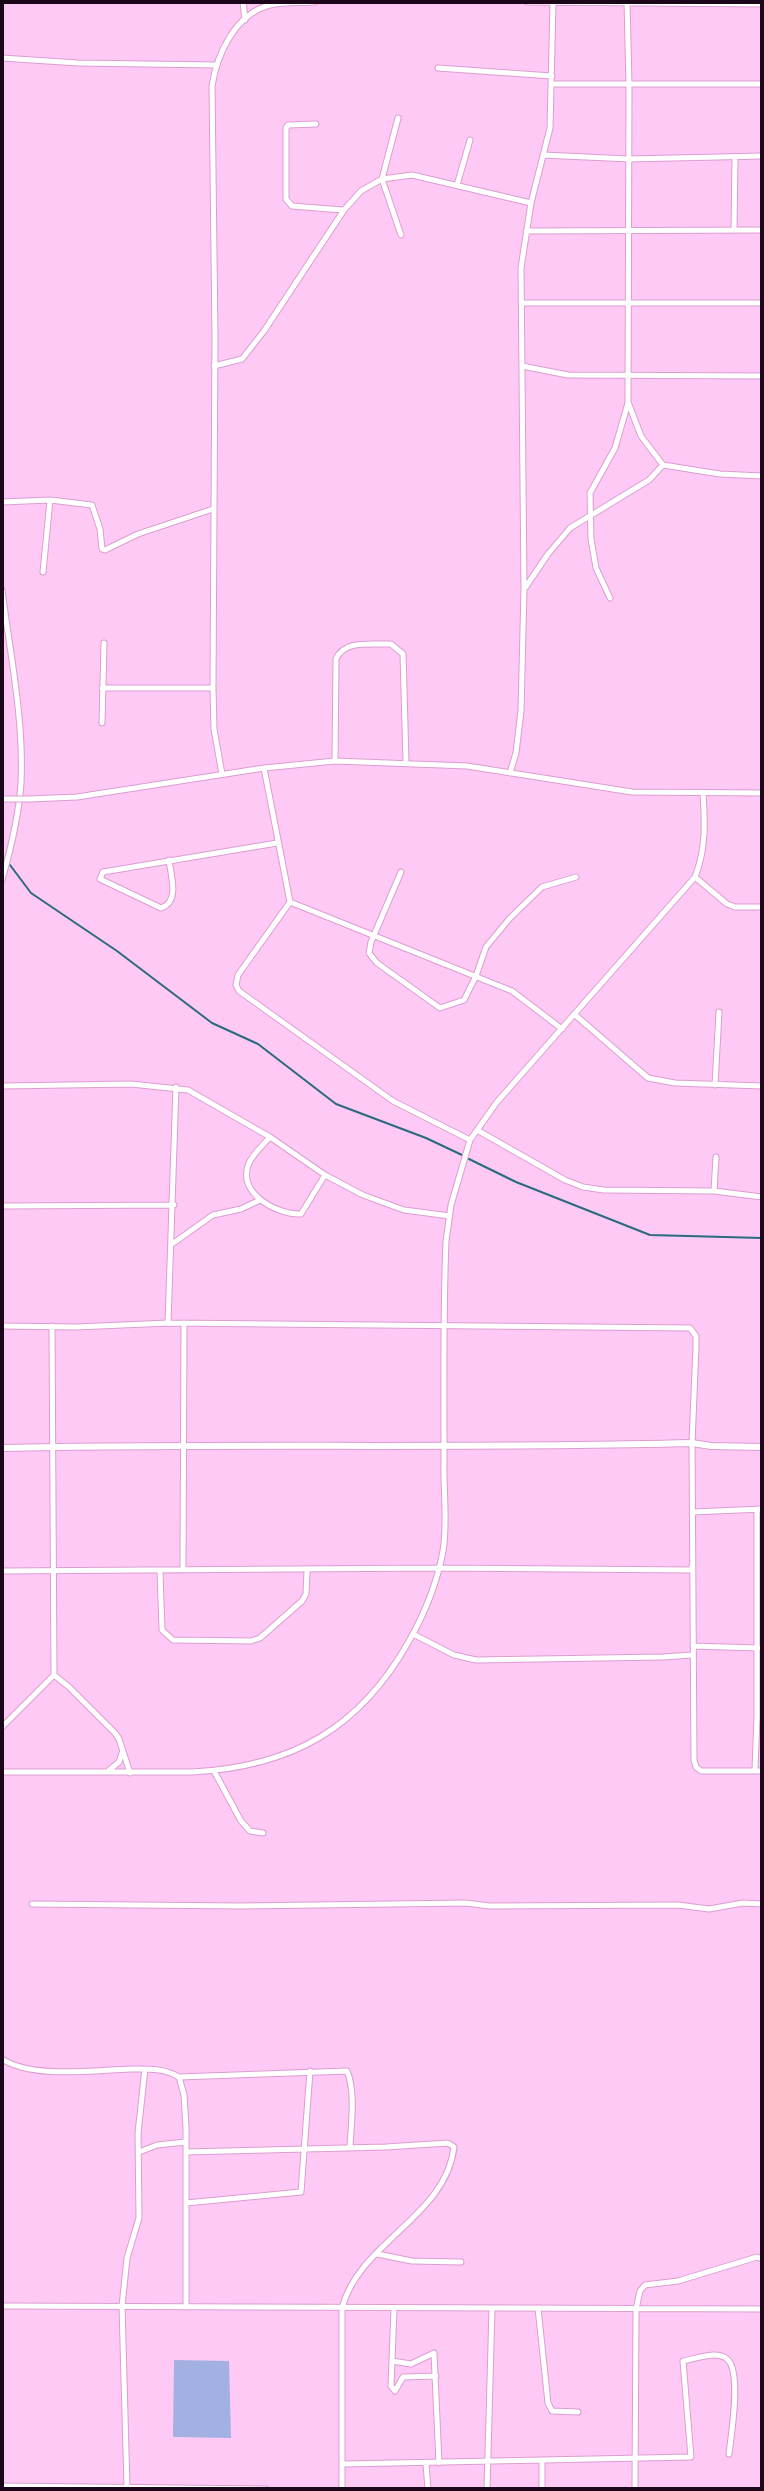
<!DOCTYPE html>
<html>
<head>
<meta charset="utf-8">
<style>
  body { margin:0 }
  #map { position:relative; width:764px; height:2491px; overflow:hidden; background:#fecaf5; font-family:"DejaVu Sans",sans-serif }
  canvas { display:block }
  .frame { position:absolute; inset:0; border:4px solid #1c0619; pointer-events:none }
</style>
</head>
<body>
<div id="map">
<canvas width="764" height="2491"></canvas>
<div class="frame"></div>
</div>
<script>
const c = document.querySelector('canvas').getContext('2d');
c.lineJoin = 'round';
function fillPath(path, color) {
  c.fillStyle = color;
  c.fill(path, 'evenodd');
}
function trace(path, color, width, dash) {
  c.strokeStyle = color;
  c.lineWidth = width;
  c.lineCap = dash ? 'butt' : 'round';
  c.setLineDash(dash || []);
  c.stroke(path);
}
const green = new Path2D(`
  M174 2360 229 2361 231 2438 173 2437Z`);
const stream = new Path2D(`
  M10 865 31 893 117 951 212 1023 258 1044 336 1104 426 1138 462 1155
  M469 1159 516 1182 650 1235 762 1238`);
const street = new Path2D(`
  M243 2 245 20
  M527 2 762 4
  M627 2 629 84 628 402 641 436 663 465
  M2 58 78 63 216 65
  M438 68 552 76
  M553 84H762
  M398 118 382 179 401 235
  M316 124 288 125 286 128V199L292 206 343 210
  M543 155 629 159 762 156
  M457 185 470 140
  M734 230 735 157
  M526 231 762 230
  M521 303H762
  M214 366 242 359 264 331 344 210 361 191 382 179 412 175 531 203
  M522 366 568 375 762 376
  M2 502 50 500 92 505 100 529 102 549 105 550 138 534 213 509
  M43 572 50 500
  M525 588 548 554 570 528 649 480 663 465 720 474 762 476
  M2 590C10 654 24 718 21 783 19 816 11 848 2 880
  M610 598 596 568 591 539 590 493 615 448 628 403
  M102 688H213
  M102 723 104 643
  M335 761 336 659C345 639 372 645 391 644L403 654 406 762
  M264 768 290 902 238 975 236 985 239 991 393 1101 470 1140
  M510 773 516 753 521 711 524 589 521 268 531 203 550 128 553 3
  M222 774 214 729 213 688 215 337 212 86C217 54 235 14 270 5 284 2 300 3 315 2
  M2 799H10
  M29 799 77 797 264 768 335 761 467 766 632 792 762 793
  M169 860C171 876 180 902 161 908L100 879 103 872 277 843
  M401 872 371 942 369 953 377 963 440 1008 464 1000 476 976 486 947 510 918 542 887 576 877
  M695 877 727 904 735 907H762
  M290 902 512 991 562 1029
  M574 1014 648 1078 675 1083 762 1086
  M715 1085 719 1012
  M2 1086 131 1084 188 1090 270 1137 325 1175 363 1195 404 1210 450 1216
  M477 1130 565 1180 583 1187 604 1190 714 1191 762 1197
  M270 1137C263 1145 253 1154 249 1163 236 1193 277 1215 301 1214L325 1175
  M714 1191 716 1157
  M2 1206 174 1205
  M172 1244 213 1215 241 1209 260 1200
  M168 1323 176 1087
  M2 1326 76 1327 168 1323 690 1328 696 1336V1347L692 1443 694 1760 696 1767 701 1771H762
  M693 1512 762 1509
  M183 1570 184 1323
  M2 1571 438 1568 692 1570V1566
  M160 1571 162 1630 173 1640 251 1641 260 1638 302 1601 306 1594 307 1571
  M413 1634 454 1655 476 1660 663 1657 692 1655
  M693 1646 758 1648
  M54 1675 69 1687 115 1733 119 1739 130 1773
  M2 1727 54 1675 52 1326
  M755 1770 757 1717V1509
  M214 1771 241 1821 250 1831 263 1833
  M2 1772H192C291 1767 360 1729 409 1641 425 1613 437 1583 443 1551 448 1523 443 1488 444 1460 444 1387 443 1314 446 1241L451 1205 470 1140 497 1102 695 877C706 849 705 823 703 793
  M107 1772 119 1762 122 1753
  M32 1904 241 1906 466 1903 489 1906 678 1905 709 1909 743 1903 762 1904
  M2 2059C33 2079 94 2070 131 2069 148 2069 164 2068 179 2077L347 2071C356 2092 351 2124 350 2147
  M179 2077 184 2095 186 2127V2307
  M139 2152 157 2145 186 2142
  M186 2152 386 2147 448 2143 454 2147C446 2217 359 2242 342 2308V2489
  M186 2203 301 2192 310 2071
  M377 2254 412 2261 461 2262
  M2 2306 762 2309
  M394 2308 392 2361 411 2364 434 2353 439 2463
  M538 2308 548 2403 552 2411 578 2412
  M392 2361 391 2386 395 2391
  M395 2391 403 2377 436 2376
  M344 2464 691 2457 683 2361C694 2359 717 2350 727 2359 742 2371 731 2436 729 2454
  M426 2464 428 2489
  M2 2486 266 2489
  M127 2487 122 2306 127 2258 139 2218 138 2133 145 2069
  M487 2489 492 2309
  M542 2489V2461
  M635 2489 636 2309 640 2291 645 2285 678 2281 757 2257 762 2259`);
const secondary = new Path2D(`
  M2 1448C232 1443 462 1449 692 1443L711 1446 762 1447`);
const streetBridge = new Path2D(`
  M10 799H29`);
fillPath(green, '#a2b0e2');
trace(stream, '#2a6a7c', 2);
trace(street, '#dc9dd1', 7);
trace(secondary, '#dc9dd1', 8);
trace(street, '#fff', 5);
trace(secondary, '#fff', 6);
trace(streetBridge, '#dc9dd1', 7, []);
trace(streetBridge, '#fff', 5);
</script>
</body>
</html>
